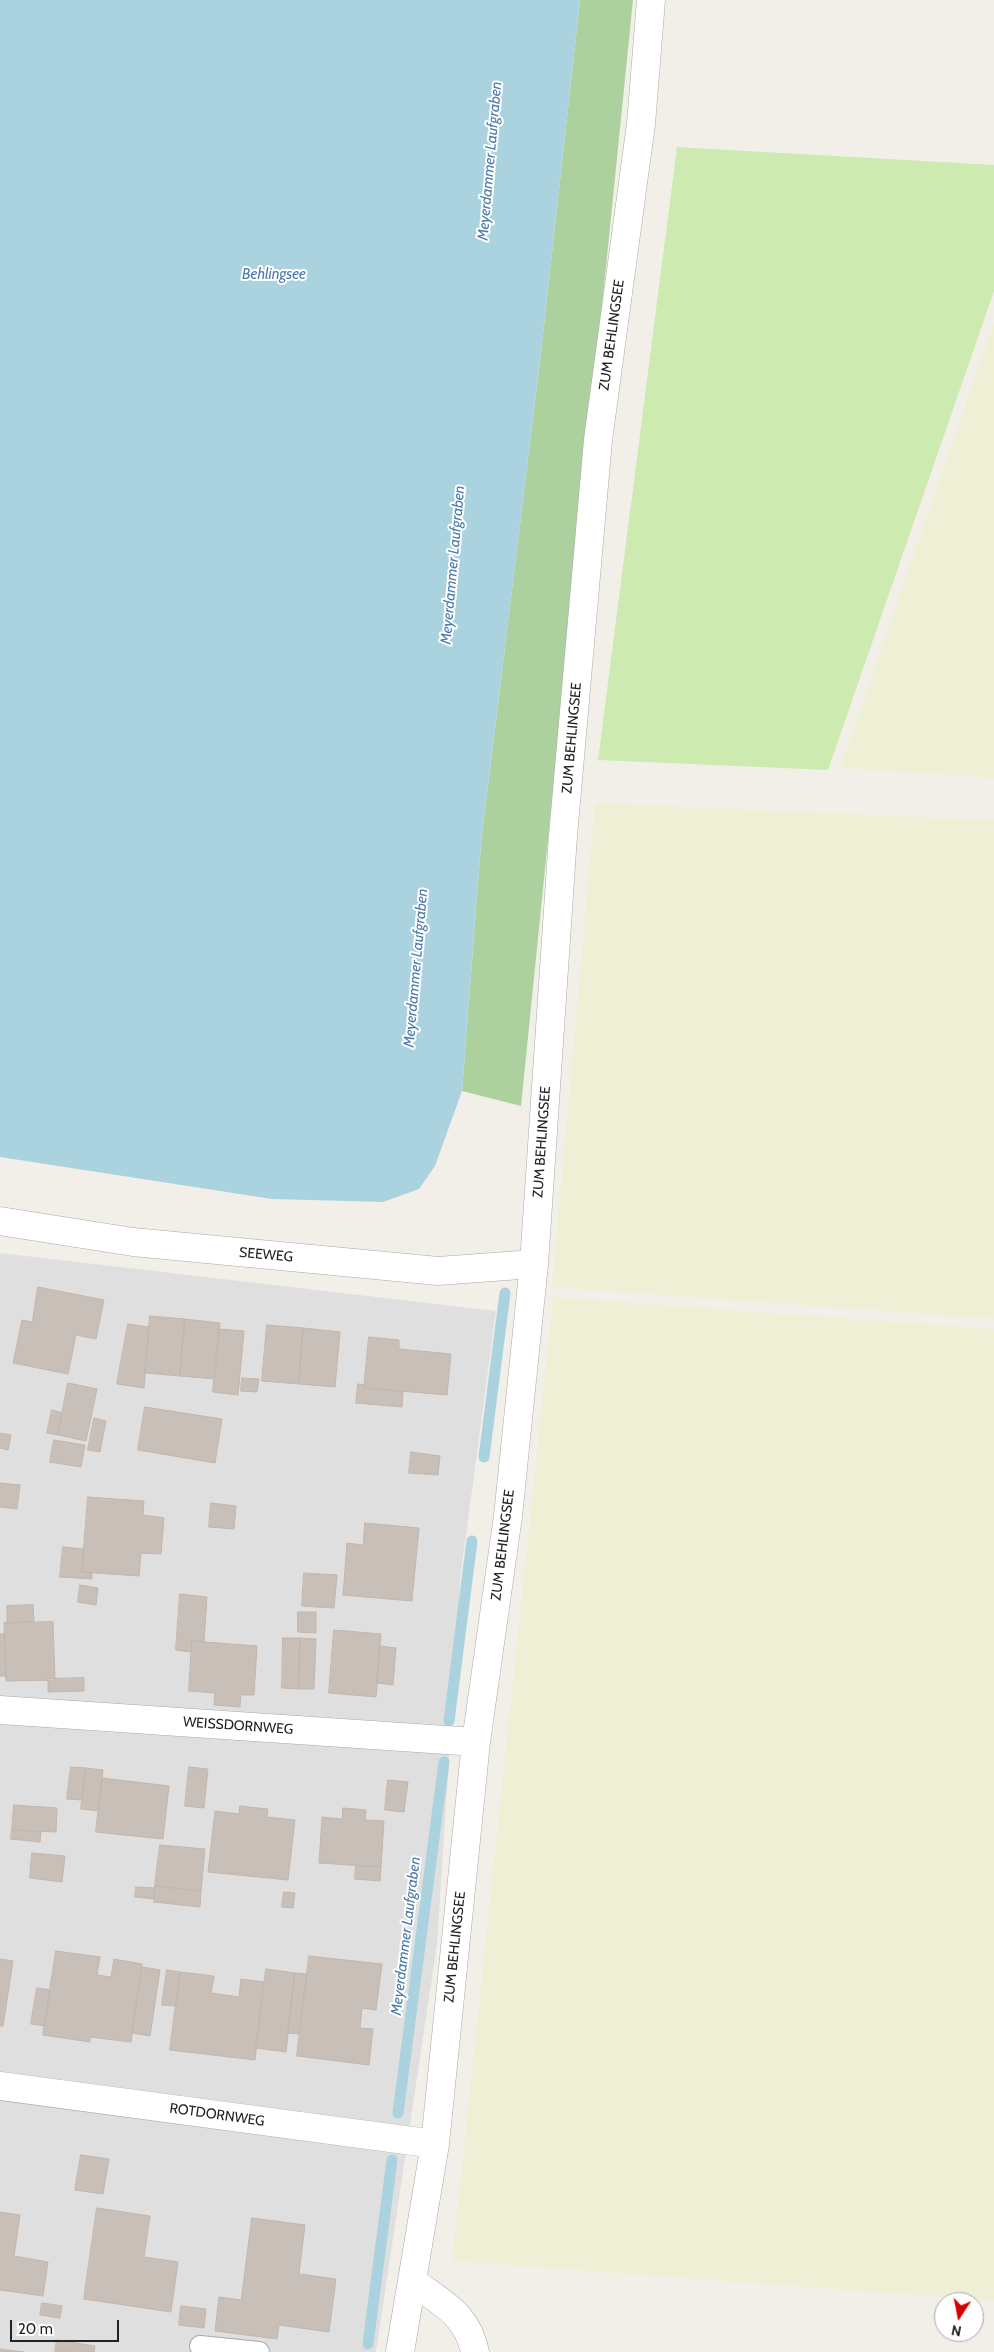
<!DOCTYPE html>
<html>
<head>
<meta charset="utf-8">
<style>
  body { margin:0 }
  #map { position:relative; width:994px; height:2352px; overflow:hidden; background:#f2efe9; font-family:Cabin,sans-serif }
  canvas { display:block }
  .north { position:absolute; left:934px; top:2292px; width:50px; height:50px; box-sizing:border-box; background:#fff; border:1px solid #a7a7a7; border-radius:50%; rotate:191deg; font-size:14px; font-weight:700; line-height:20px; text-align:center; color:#222 }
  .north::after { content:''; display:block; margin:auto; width:18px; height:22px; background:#d40000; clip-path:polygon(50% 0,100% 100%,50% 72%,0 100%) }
  .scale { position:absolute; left:10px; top:2320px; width:109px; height:22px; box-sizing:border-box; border:2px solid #222; border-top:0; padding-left:6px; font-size:15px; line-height:18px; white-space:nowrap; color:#222; -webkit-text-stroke:4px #fff; paint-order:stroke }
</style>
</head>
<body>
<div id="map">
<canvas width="994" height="2352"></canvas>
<div class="north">N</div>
<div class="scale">20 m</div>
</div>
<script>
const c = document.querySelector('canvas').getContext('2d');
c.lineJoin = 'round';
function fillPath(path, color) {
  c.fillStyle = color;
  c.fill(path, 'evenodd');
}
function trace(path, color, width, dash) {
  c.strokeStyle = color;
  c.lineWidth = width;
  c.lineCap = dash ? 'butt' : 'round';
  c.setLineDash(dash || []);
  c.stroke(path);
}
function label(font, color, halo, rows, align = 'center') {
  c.font = font + ' Cabin,sans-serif';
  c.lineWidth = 4;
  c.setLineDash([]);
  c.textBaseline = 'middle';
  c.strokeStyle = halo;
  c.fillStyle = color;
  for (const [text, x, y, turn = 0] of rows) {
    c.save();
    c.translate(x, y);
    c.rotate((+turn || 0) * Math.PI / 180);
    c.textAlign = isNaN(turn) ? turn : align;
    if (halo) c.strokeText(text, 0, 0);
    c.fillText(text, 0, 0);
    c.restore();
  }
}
const residential = new Path2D(`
  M0 1253 496 1311 461 1572 437 1944 376 2352H0Z`);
const farmland = new Path2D(`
  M994 323V778L840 768Z
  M595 803 994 820V1319L552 1287Z
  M553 1297 994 1329V2301L452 2261Z`);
const grass = new Path2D(`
  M677 147 994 165V291L828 770 598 760Z`);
const forest = new Path2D(`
  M580 0H633L521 1106 462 1091 481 843 540 361Z`);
const water = new Path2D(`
  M0 0H580L540 361 481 843 462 1091 435 1166 419 1189 383 1202 272 1199 0 1157Z`);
const stream = new Path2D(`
  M484 1457 505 1293
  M449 1721 472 1541
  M398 2113 444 1762
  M368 2344 392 2160`);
const building = new Path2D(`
  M38 1287 104 1300 96 1339 76 1335 68 1374 13 1363 22 1320 32 1322Z
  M150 1316 185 1319 180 1376 145 1373Z
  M185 1319 220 1323 215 1379 180 1376Z
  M128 1324 149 1327 144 1388 117 1384Z
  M267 1325 303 1328 299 1384 262 1381Z
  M303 1328 340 1332 335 1387 299 1384Z
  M219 1329 244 1331 238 1395 213 1392Z
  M369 1337 399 1340V1349L451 1354 447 1395 364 1388Z
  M242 1378 259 1379 257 1392 241 1391Z
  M68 1383 97 1389 86 1441 58 1435Z
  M358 1384 365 1385 364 1388 403 1391 402 1407 356 1403Z
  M145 1407 222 1419 215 1463 138 1450Z
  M52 1410 62 1413 58 1435 47 1433Z
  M94 1418 106 1421 100 1452 88 1450Z
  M0 1433 11 1435 8 1450 0 1448Z
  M54 1440 85 1445 81 1467 50 1462Z
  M411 1452 440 1456 438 1475 409 1473Z
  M0 1483 20 1485 17 1509 0 1507Z
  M88 1497 144 1501 143 1515 164 1518 161 1554 141 1553 139 1576 82 1572Z
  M211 1503 236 1506 234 1529 209 1527Z
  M365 1523 419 1528 412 1601 343 1595 347 1543 363 1545Z
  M63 1547 84 1549 82 1572 92 1573V1579L60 1577Z
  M304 1573 337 1575 334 1608 302 1606Z
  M80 1585 98 1588 96 1605 78 1602Z
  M180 1594 207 1597 204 1642 192 1641 191 1652 176 1650Z
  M33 1605 34 1622 7 1623V1606Z
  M298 1612H316V1633L298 1632Z
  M53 1622 55 1680 6 1681 4 1623Z
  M334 1630 381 1634 376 1697 329 1693Z
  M0 1634H4L6 1676H0Z
  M283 1638H300L299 1689 282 1688Z
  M300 1638 316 1639 314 1689H299Z
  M192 1641 257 1646 254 1695H241L240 1707 214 1705 215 1693 189 1691Z
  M380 1646 396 1648 393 1685 377 1683Z
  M84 1678V1691L48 1692V1679Z
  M71 1767 86 1768 82 1800 67 1799Z
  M189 1767 208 1769 204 1808 185 1806Z
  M86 1768 103 1770 99 1811 81 1809Z
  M102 1778 169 1786 163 1839 96 1832Z
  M388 1780 408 1782 404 1812 385 1810Z
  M14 1805 57 1808 56 1832 12 1830Z
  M240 1806 268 1809 267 1817 295 1820 288 1880 208 1872 215 1811 239 1814Z
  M343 1808 366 1810 365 1820 384 1821 381 1867 319 1863 322 1817 342 1819Z
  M12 1830 41 1832 40 1842 11 1839Z
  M160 1845 205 1849 201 1891 155 1886Z
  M32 1853 65 1856 62 1882 30 1878Z
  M356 1865 381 1867 380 1881 355 1879Z
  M155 1886 201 1891 200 1907 154 1902Z
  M136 1887 155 1888 154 1899 135 1897Z
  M284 1892 295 1893 293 1908 282 1907Z
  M56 1951 100 1957 97 1975 111 1977 114 1959 142 1964 131 2042 90 2037V2042L43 2035Z
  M309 1956 382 1964 376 2010 362 2008 360 2028 373 2029 369 2065 297 2056Z
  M0 1959 13 1961 3 2026H0Z
  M142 1967 160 1970 150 2036 132 2033Z
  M266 1969 295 1973 286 2052 256 2048Z
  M167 1970 180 1972 176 2006 162 2005Z
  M180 1972 214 1976 211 1993 239 1997 241 1979 264 1982 255 2060 170 2050Z
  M295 1973 307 1974 299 2034 288 2033Z
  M37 1988 50 1990 45 2026 31 2024Z
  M81 2155 109 2159 103 2194 75 2190Z
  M97 2208 150 2216 144 2257 178 2262 171 2312 84 2299Z
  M0 2212 20 2215 14 2256 48 2262 43 2296 0 2290Z
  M252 2218 305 2225 299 2274 336 2279 329 2332 279 2325 277 2339 215 2331 219 2297 241 2300Z
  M42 2303 62 2306 60 2318 40 2315Z
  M181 2306 206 2309 204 2328 179 2325Z
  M57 2340 95 2346 94 2352H55Z
  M0 2349 24 2352H0Z`);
const service = new Path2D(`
  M200 2346 259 2352`);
const minor = new Path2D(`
  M0 1221 133 1242 438 1271 534 1264
  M0 1710 476 1742
  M0 2086 435 2144
  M412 2281C441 2303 467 2313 475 2352
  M400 2352 435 2144 476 1742 508 1516 534 1264 563 836 598 440 641 124 651 0`);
const streetNames = [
  ["ZUM BEHLINGSEE",612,335,-82],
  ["ZUM BEHLINGSEE",572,738,-85],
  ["ZUM BEHLINGSEE",542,1142,-86],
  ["SEEWEG",266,1255,5],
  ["ZUM BEHLINGSEE",503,1545,-83],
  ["WEISSDORNWEG",238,1726,4],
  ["ZUM BEHLINGSEE",455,1947,-84],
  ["ROTDORNWEG",217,2115,8]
];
const waterNames = [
  ["Meyerdammer Laufgraben",490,161,-85],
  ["Behlingsee",274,275],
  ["Meyerdammer Laufgraben",453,565,-85],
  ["Meyerdammer Laufgraben",416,968,-85],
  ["Meyerdammer Laufgraben",406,1936,-83]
];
fillPath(residential, '#e0dfdf');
fillPath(farmland, '#eef0d5');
fillPath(grass, '#cdebb0');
fillPath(forest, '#add19e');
fillPath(water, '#aad3df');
trace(stream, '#aad3df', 11);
fillPath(building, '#c7bfb8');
trace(building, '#c4b6ab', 1);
trace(service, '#a9a9a9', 22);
trace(minor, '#a9a9a9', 29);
trace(service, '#fff', 20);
trace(minor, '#fff', 28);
label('14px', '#222', '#fff', streetNames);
label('italic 15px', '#4a7aab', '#fff', waterNames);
</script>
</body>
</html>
